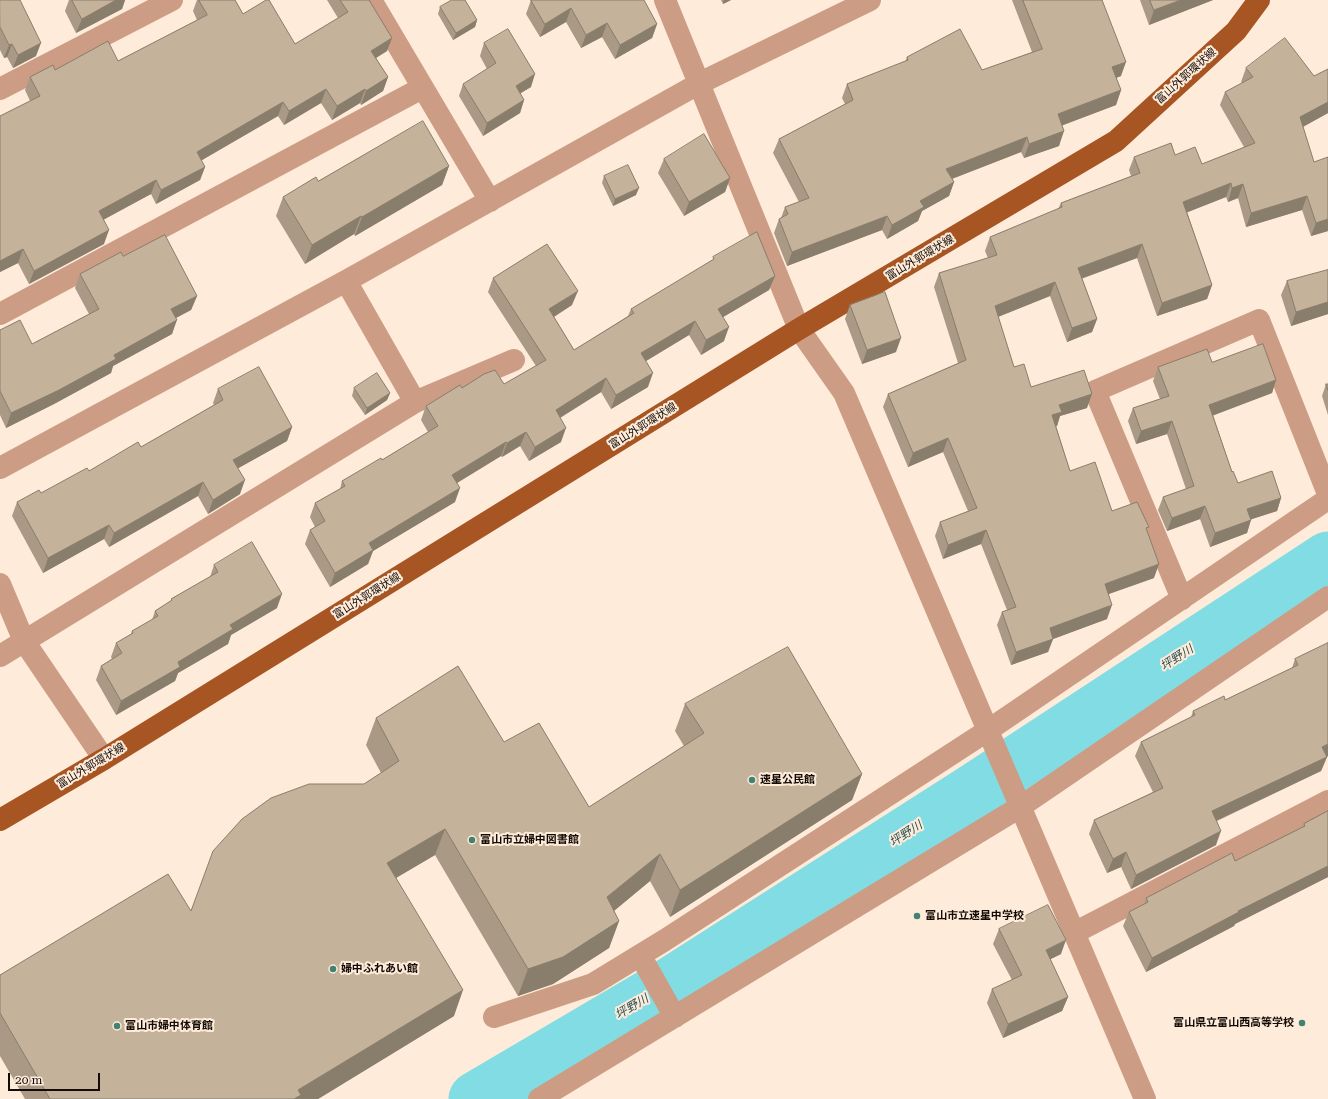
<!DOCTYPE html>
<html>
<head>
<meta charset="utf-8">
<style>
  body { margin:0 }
  #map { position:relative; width:1328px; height:1099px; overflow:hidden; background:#feebda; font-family:"Roboto Serif",serif }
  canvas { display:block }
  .scale { position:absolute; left:8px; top:1073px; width:92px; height:18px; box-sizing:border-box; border:2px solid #130b05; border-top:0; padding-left:5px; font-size:12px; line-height:14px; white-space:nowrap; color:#130b05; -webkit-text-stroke:3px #feebda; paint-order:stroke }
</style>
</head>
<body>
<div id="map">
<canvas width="1328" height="1099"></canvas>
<div class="scale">20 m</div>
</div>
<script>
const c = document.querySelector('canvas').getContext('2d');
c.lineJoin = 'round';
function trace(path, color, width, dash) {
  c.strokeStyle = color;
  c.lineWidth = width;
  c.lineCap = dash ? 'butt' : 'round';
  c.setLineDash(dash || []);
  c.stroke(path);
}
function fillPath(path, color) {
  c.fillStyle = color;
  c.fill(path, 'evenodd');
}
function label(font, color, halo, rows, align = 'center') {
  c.font = font + ' "Roboto Serif","Noto Sans JP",serif';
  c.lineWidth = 4;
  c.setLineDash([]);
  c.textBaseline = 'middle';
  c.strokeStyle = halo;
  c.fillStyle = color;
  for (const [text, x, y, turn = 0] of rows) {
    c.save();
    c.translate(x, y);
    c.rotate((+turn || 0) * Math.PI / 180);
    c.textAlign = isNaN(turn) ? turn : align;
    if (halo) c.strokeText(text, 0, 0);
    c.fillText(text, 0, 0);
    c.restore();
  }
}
const river = new Path2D(`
  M476 1099 675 982 974 791 1328 559`);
const minor = new Path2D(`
  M371 0 490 201
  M665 0 799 329 844 393 1145 1099
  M0 89 172 0
  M346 281 415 402
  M0 314 422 88
  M0 468 346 281 700 83 870 0
  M0 584 24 641 104 759
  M1182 599 1095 391 1259 320 1328 494
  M0 656 415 402 514 360
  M1074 933 1328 801
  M640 955 675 1017
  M494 1017 593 984 665 940 987 731 1328 499
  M539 1099 1020 807 1328 597`);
const major = new Path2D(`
  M0 820 104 759 799 329 1116 141 1236 31 1259 0`);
const wall = new Path2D(`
  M0 0 36 56 13 68 7 57 4 58 0 50Z
  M69 0H125L122 9 76 33 65 11Z
  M197 0H235L243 14 295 44 338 18 327 0H369L387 51 376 58 388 77 383 91 361 105 360 103 332 120 321 103 284 125 278 116 201 160 205 167 200 180 156 204 151 194 103 219 104 244 29 284 18 263 0 272V116L30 101 25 90 30 77 55 70 118 61 197 20 193 11Z
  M531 0 657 24 652 38 615 59 602 37 581 48 566 22 540 37 526 14Z
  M721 0H731L723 4Z
  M1012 0H1102L1121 76 1116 78 1121 90 1116 105 1062 125 1059 146 1024 158 1021 152 952 179 954 182 949 196 922 211 918 221 887 239 882 230 787 266 774 233 779 219 781 218 785 207 799 202 773 153 779 139 845 104 842 98 847 84 905 62 907 57 982 70 1032 52Z
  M1140 0H1213L1149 25Z
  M440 7 477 20 475 27 453 40 438 14Z
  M484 43 531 87 520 93 524 100 520 113 483 136 459 96 463 84 487 69 480 56Z
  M1246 68 1314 76 1328 69V113L1303 127 1328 231 1311 236 1302 210 1246 227 1238 198 1228 202 1226 197 1187 212 1212 285 1207 299 1157 316 1137 258 1082 278 1097 319 1092 332 1067 342 1050 296 998 317 1014 367 1031 387 1087 408 1060 416 1057 426H1056L1070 471 1112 511 1147 531 1154 578 1109 594 1107 619 1053 639 1048 652 1011 665 997 625 1002 612 1007 610 981 544 943 559 935 536 940 522 968 511 943 452 908 467 883 407 888 394 958 363 934 287 939 273 988 258 985 251 990 237 1058 209 1061 203 1131 176 1129 170 1134 157 1175 155 1202 164 1244 147 1220 105 1225 92 1242 83 1241 82Z
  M664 159 730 178 725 192 684 216 658 173Z
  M449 166 442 185 355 236 354 234 305 264 276 216 283 197 318 181Z
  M604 176 636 195 613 206 602 183Z
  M123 256 197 296 191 310 176 318 172 334 113 366 111 373 54 404 6 428 0 415V330L32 344 89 314 75 288 80 274Z
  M713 257 775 276 769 290 723 317 724 341 701 355 689 335 646 361 648 387 611 409 601 392 560 418 561 442 529 461 520 446 502 457 501 456 457 483 455 502 373 551 368 564 330 587 305 544 310 530 315 527 310 517 315 503 340 489 342 481 382 460 428 432 421 420 426 406 462 388 504 384 536 366 488 292 493 278 572 305 554 317 574 350 628 316 631 309 713 260Z
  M1328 270V314L1291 326 1281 295 1287 281Z
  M850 305 896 352 862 364 845 319Z
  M1212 362 1276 380 1272 393 1213 415 1232 472 1238 483 1281 498 1277 511 1251 519 1247 533 1210 547 1200 519 1167 531 1158 510 1163 497 1186 489 1167 434 1136 444 1128 421 1133 408 1160 399 1153 381 1158 367Z
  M1326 384H1328V415L1322 396Z
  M354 388 390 393 387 400 365 415 352 396Z
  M218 389 292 427 287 441 238 468 240 494 208 514 198 496 109 547 104 539 43 573 12 516 17 502 41 493 141 447 214 405 213 403Z
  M214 565 277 608 231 635 228 644 178 673 175 681 116 715 96 680 101 666 112 659 111 657 116 643 131 634 132 631 152 620 155 611 171 601V599L210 577Z
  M1328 643V756L1327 757 1321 771 1217 821 1216 845 1131 889 1121 867 1107 873 1089 834 1094 820 1153 792 1135 756 1141 742 1191 717 1193 711 1225 700 1292 668 1295 659Z
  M685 704 862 774 852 800 670 917 650 881 614 911 619 921 609 948 553 984 518 996 435 855 396 878 454 1016 318 1099H25L0 1056V975L191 911 364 784 381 773 366 745 376 718 504 742 589 807 684 746 675 731Z
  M1328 811V877L1235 924 1234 926 1146 972 1123 926 1129 912 1144 904 1146 898 1235 861 1303 826 1304 824Z
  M999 929 1061 954 1050 959 1068 997 1062 1011 1003 1038 987 1003 992 989 1012 980 993 944Z`);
const shadedWall = new Path2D(`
  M116 0H125L122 9 76 33 82 19Z
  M724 0H731L723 4Z
  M1181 0H1213L1149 25 1154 10Z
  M571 8 566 22 540 37 545 24Z
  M477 20 475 27 453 40 456 33Z
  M607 23 602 37 581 48 586 35Z
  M657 24 652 38 615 59 620 45Z
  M392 38 387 51 366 64 371 51Z
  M41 43 36 56 13 68 18 55Z
  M12 44 7 57 4 58 9 45Z
  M1126 62 1121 76 1107 81 1112 67Z
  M535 74 531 87 511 99 516 86Z
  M388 77 383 91 361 105 366 91Z
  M326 89 321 103 284 125 289 111Z
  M365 89 360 103 332 120 337 106Z
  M1121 90 1116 105 1053 129 1058 114Z
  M524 100 520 113 483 136 487 123Z
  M283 102 278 116 192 166 197 152Z
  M1328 102V113L1295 131 1300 117Z
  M1064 131 1059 146 1024 158 1029 144Z
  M1027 137 1021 152 941 183 946 169Z
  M449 166 442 185 355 236 362 217Z
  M205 167 200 180 156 204 161 190Z
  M730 178 725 192 684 216 689 202Z
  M156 180 151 194 94 225 99 211Z
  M954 182 949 196 922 211 918 221 887 239 892 225 920 201Z
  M1231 183 1226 197 1178 216 1183 202Z
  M1243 184 1238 198 1228 202 1232 188Z
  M639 188 636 195 613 206 615 199Z
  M1307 196 1302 210 1246 227 1251 213Z
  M361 216 354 234 305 264 312 245Z
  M887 216 882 230 787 266 792 252Z
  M1328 219V231L1311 236 1316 223Z
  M109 230 104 244 29 284 34 271Z
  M1142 244 1137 258 1073 282 1078 268Z
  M23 249 18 263 0 272V261Z
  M775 276 769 290 713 323 718 309Z
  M1055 282 1050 296 990 320 995 306Z
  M1212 285 1207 299 1157 316 1162 303Z
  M578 291 572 305 544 323 549 309Z
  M197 296 191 310 166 323 171 309Z
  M1328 302V314L1291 326 1296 312Z
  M1097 319 1092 332 1067 342 1072 328Z
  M177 320 172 334 113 366 111 373 54 404 6 428 11 413 114 355Z
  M695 321 689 335 636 367 641 353Z
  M729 327 724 341 701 355 706 340Z
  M901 338 896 352 862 364 867 350Z
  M653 373 648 387 611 409 616 395Z
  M606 378 601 392 550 424 556 410Z
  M1276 380 1272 393 1204 419 1209 405Z
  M390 393 387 400 365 415 367 408Z
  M1092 394 1087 408 1060 416 1057 426 1047 429 1052 415 1059 405Z
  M1172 421 1167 434 1136 444 1141 431Z
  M292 427 287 441 228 474 233 460Z
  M566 428 561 442 529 461 535 447Z
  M526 432 520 446 502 457 507 443Z
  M948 438 943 452 908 467 913 453Z
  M506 442 501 456 447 489 452 475Z
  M245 480 240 494 208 514 213 500Z
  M203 482 198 496 109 547 114 533Z
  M460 488 455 502 373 551 368 564 330 587 335 573 369 543Z
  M1281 498 1277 511 1243 522 1247 509Z
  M1205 506 1200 519 1167 531 1172 518Z
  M1251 520 1247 533 1210 547 1215 533Z
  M109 525 104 539 43 573 48 558Z
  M986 530 981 544 943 559 948 545Z
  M1159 564 1154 578 1100 597 1105 584Z
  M282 594 277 608 231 635 228 644 178 673 175 681 116 715 121 701 178 662 230 625Z
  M1112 605 1107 619 1053 639 1048 652 1011 665 1016 652 1050 628Z
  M1328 744V756L1324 758 1327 757 1321 771 1207 825 1212 811Z
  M862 774 852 800 670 917 680 890Z
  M445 829 435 855 377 889 387 863Z
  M1221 831 1216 845 1131 889 1136 875Z
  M1126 852 1121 867 1107 873 1113 859Z
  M660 854 650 881 598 924 607 897Z
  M1328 866V877L1235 924 1234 926 1146 972 1152 958 1238 911Z
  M619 921 609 948 553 984 518 996 528 969Z
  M1066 940 1061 954 1041 964 1046 950Z
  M463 990 454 1016 318 1099H294L298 1090Z
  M1068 997 1062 1011 1003 1038 1008 1024Z`);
const building = new Path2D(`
  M0 0H20L41 43 18 55 12 44 9 45 0 27Z
  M72 0H116L82 19Z
  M199 0H235L243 14 266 0H269L295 44 348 12 340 0H369L392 38 371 51 388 77 366 91 365 89 337 106 326 89 289 111 283 102 197 152 205 167 161 190 156 180 99 211 109 230 34 271 23 249 0 261V116L40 96 30 77 53 65 55 70 108 41 118 61 207 15Z
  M452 0H465L477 20 456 33 440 7Z
  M531 0H644L657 24 620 45 607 23 586 35 571 8 545 24Z
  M1023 0H1102L1126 62 1112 67 1121 90 1058 114 1064 131 1029 144 1027 137 946 169 954 182 920 201 924 207 892 225 887 216 792 252 779 219 788 214 785 207 809 198 779 139 853 100 847 84 908 60 907 57 960 29 982 70 1042 49Z
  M1150 0H1181L1154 10Z
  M508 29 535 74 516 86 524 100 487 123 463 84 496 63 484 43Z
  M1285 38 1314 76 1328 69V102L1300 117 1314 162 1328 157V219L1316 223 1307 196 1251 213 1243 184 1232 188 1231 183 1183 202 1212 285 1162 303 1142 244 1078 268 1097 319 1072 328 1055 282 995 306 1014 367 1024 364 1031 387 1084 370 1092 394 1059 405 1062 412 1052 415 1070 471 1095 462 1112 511 1137 502 1149 527 1146 528 1159 564 1105 584 1112 605 1050 628 1053 639 1016 652 1002 612 1016 607 986 530 948 545 940 522 977 508 948 438 913 453 888 394 966 360 939 273 997 255 990 237 1062 207 1061 203 1140 173 1134 157 1171 143 1175 155 1195 147 1202 164 1255 143 1225 92 1253 77 1246 68Z
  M423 121 449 166 362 217 361 216 312 245 283 197 316 177 318 181Z
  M704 134 730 178 689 202 664 159Z
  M628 165 639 188 615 199 604 176Z
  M757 232 775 276 718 309 729 327 706 340 695 321 641 353 653 373 616 395 606 378 556 410 566 428 535 447 526 432 507 443 506 442 452 475 460 488 369 543 373 550 335 573 310 530 325 521 315 503 345 486 342 481 381 458 382 460 438 426 426 406 460 385 462 388 484 374 495 370 504 384 546 360 493 278 547 244 578 291 549 309 574 350 634 313 631 309 714 259 713 257Z
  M165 235 197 296 171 309 177 320 114 355 116 359 59 390 11 413 0 391V330L20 320 32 344 99 309 80 274 121 252 123 256Z
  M1328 270V302L1296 312 1287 281Z
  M885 292 901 338 867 350 850 305Z
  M1263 344 1276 380 1209 405 1232 472 1233 471 1238 483 1272 471 1281 498 1247 509 1251 520 1215 533 1205 506 1172 518 1163 497 1194 486 1172 421 1141 431 1133 408 1169 396 1158 367 1207 349 1212 362Z
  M259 367 292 427 233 460 245 480 213 500 203 482 114 533 109 525 48 558 17 502 39 490 41 493 87 468 89 471 138 442 141 447 223 400 218 389Z
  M377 373 390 393 367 408 354 388Z
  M1326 384H1328V390Z
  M252 542 282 594 230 625 233 629 178 662 180 667 121 701 101 666 122 653 116 643 133 633 132 631 158 616 155 611 172 600 171 599 218 572 214 565Z
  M1328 643V744L1322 747 1327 757 1212 811 1221 831 1136 875 1126 852 1113 859 1094 820 1163 788 1141 742 1195 715 1193 711 1224 696 1225 700 1298 665 1295 659Z
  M788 647 862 774 680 890 660 854 607 897 619 921 563 957 528 969 445 829 387 863 463 990 298 1090 301 1095 294 1099H50L0 1013V975L168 874 191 911 213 851 242 819 271 798 309 784H364L399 761 376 718 458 666 504 742 539 723 589 807 704 733 685 704Z
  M1328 811V866L1238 911 1239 912 1152 958 1129 912 1148 902 1146 898 1232 853 1235 861 1305 826 1304 824Z
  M1048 905 1066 940 1046 950 1068 997 1008 1024 992 989 1022 975 999 929Z`);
const markers = [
  [752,780,4,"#408274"],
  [472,840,4,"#408274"],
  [917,916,4,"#408274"],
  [333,969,4,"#408274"],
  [1302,1023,4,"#408274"],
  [117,1026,4,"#408274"]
];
const streetNames = [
  ["富山外郭環状線",1186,76,-42],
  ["富山外郭環状線",920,258,-31],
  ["富山外郭環状線",643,426,-32],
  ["富山外郭環状線",367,596,-32],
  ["富山外郭環状線",91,766,-31]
];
const poiNames = [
  ["速星公民館",760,780],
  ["富山市立婦中図書館",480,840],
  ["富山市立速星中学校",925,916],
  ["婦中ふれあい館",341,969],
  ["富山県立富山西高等学校",1294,1023,"right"],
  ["富山市婦中体育館",125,1026]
];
const waterNames = [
  ["坪野川",1177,658,-33],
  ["坪野川",906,834,-33],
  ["坪野川",632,1007,-31]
];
trace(river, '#82dce4', 55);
trace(minor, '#cc9d84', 22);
trace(major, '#a75523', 22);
fillPath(wall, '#a99985');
fillPath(shadedWall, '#897d6c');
fillPath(building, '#c4b29b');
trace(building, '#897d6c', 1);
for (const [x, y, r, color] of markers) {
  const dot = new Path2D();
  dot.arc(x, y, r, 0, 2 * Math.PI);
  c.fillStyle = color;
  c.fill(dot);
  trace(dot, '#feebda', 1.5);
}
label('11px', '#130b05', '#feebda', streetNames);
label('bold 11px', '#130b05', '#feebda', poiNames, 'left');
label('italic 12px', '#275154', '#feebda', waterNames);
</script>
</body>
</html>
